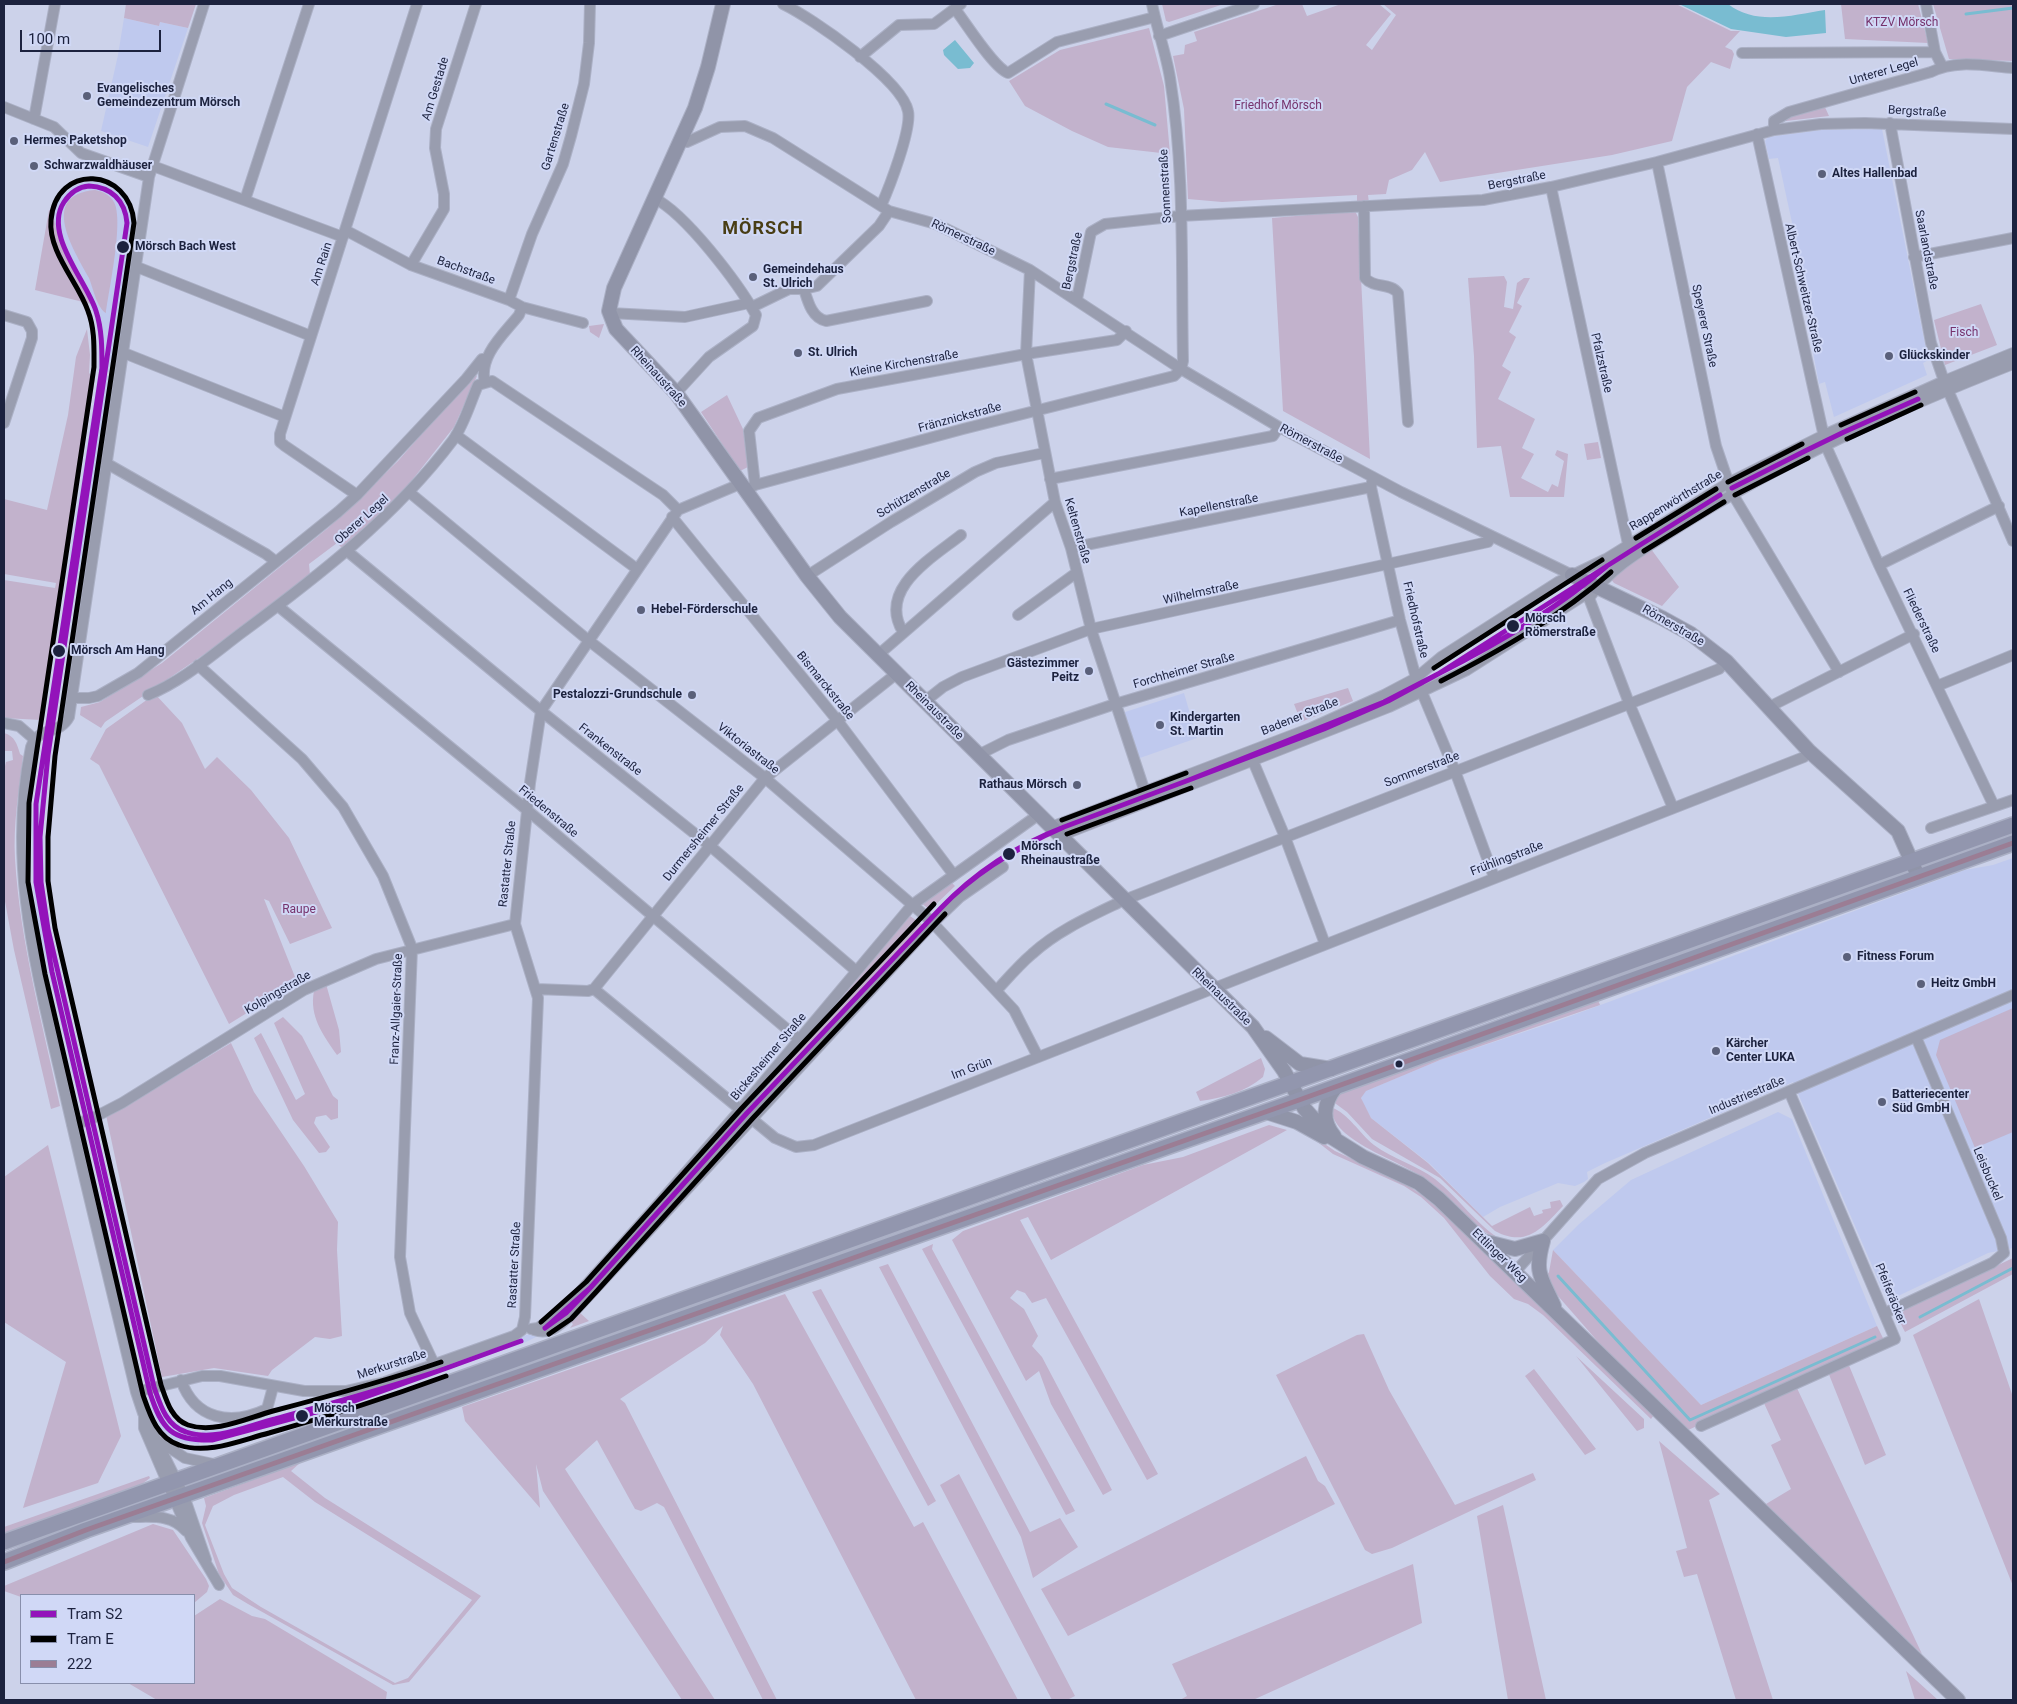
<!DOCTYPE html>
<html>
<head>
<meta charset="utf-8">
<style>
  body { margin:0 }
  #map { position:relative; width:2017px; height:1704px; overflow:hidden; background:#ccd2ea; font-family:Roboto,sans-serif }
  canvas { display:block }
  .frame { position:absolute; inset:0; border:5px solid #1c223e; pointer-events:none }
  .legend { position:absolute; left:20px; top:1594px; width:175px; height:90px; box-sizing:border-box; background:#d0d8f6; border:1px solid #888fac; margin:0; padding:6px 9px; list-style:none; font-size:15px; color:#1c223e }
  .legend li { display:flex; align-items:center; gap:10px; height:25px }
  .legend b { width:25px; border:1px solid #888fac }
  .scale { position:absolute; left:20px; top:30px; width:141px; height:22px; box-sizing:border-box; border:2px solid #1c223e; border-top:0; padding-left:6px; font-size:15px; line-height:18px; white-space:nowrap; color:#1c223e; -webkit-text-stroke:4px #d0d8f6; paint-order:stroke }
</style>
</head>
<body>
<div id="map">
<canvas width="2017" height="1704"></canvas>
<div class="frame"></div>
<ul class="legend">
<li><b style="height:6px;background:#9313ba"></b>Tram S2</li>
<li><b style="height:6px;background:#000"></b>Tram E</li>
<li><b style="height:6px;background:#9b7d94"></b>222</li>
</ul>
<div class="scale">100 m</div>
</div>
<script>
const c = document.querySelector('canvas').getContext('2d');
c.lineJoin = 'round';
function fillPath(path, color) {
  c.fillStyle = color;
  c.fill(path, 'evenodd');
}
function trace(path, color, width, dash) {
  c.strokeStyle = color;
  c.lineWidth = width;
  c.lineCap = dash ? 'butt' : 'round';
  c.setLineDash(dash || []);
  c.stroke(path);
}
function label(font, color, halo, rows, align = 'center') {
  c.font = font + ' Roboto,sans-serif';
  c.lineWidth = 4;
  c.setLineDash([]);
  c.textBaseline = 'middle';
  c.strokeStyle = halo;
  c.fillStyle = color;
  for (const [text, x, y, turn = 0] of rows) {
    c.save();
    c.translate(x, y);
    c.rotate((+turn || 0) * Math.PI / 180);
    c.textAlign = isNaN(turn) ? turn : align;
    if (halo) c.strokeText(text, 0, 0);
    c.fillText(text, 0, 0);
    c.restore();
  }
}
const built = new Path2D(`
  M124 18 159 26 160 22 188 28 148 147 101 131 118 55Z
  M1882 129 1925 344 1930 359 1923 363 1927 375 1834 417 1825 382 1819 384 1809 331 1814 324 1778 158 1769 159 1765 141 1768 137 1822 130Z
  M97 181 120 192 132 210V222L109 372 98 371 99 338 95 317 80 281 59 242 54 228 53 211 57 201 72 187 84 182Z
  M98 374 109 376 78 581 66 579Z
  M67 583 76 585 57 713 47 711Z
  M1184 693 1197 738 1137 759 1122 713Z
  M53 737 50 754 42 747 43 740Z
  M41 751 50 758 43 826 44 890 51 931 89 1101 78 1097 39 930 33 887 32 824Z
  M2013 858V1248L1988 1253 1896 1297 1883 1291 1793 1082 1605 1163 1587 1172 1588 1179 1584 1182 1575 1186 1558 1183 1500 1207 1483 1217 1429 1163 1371 1118 1363 1104 1361 1098 1365 1091 1440 1060 1560 1020 1965 870 1993 865Z
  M80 1102 90 1105 93 1114H83Z
  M1778 1112 1792 1119 1877 1326 1701 1405 1553 1250 1578 1225 1631 1180Z
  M95 1123 156 1383 145 1380 87 1130Z
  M532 1333 540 1335 526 1342 352 1404 349 1396 397 1382Z
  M159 1392 164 1407 175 1422 182 1427 198 1431 199 1445 174 1440 161 1429 150 1405Z
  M346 1397 349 1405 322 1414 203 1444 202 1431 225 1429Z`);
const green = new Path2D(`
  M126 4H196L188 28 160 22 159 26 124 18Z
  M1162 4H1224L1169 22 1166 21Z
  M1279 4H1302L1307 16 1341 4H1379L1391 14 1366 45 1372 50 1396 15 1383 4H1676L1731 31H1740L1725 47 1732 50 1734 54 1730 69 1711 62 1687 87 1672 141 1612 155 1440 182 1425 152 1412 170 1389 180 1386 194 1368 195 1369 203 1357 204V195L1222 202 1188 199 1184 109 1173 56 1184 54 1185 45 1197 41 1194 32Z
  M1841 4H1918L1928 43 1845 39Z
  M1933 4H2013V61L1949 59Z
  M1149 28 1164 86 1170 154 1108 147 1072 131 1025 106 1009 81 1060 50Z
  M1824 105 1829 116 1786 121 1785 118Z
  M95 190C103 192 109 194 114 202 124 221 109 289 106 313 97 308 93 288 89 278 74 250 38 195 95 190Z
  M49 210 53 211C56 245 77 274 91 304L35 290Z
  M1355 211 1358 217 1370 459 1283 411 1272 218Z
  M1504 276 1507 282 1504 307 1513 309 1517 283 1524 278H1530L1517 303 1522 306 1509 332 1516 337 1502 366 1511 372 1498 399 1535 419 1522 448 1534 454 1521 478 1548 492 1552 484 1558 487 1564 461 1555 455 1557 450 1568 454 1564 497H1510L1501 446 1477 448 1474 356 1468 278Z
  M1981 304 1997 345 1945 365 1934 320Z
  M604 324 599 338 590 332 589 326Z
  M87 329 90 355 89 373 95 379 41 720 4 718V580L55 588 56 583 4 574V499L47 510 68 415 76 357Z
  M474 374 477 376 454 427 394 503 343 549 337 543 309 564 310 575 209 651 105 722 101 728 80 715 81 707 100 702 162 663 328 528 398 461Z
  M727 395 743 429 748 467 740 471 701 412Z
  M1598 442 1601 458 1587 460 1584 444Z
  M1651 549 1679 587 1662 606 1614 583 1610 578Z
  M1348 688 1353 701 1301 722 1294 704Z
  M155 694 182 723 205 769 217 757 251 790 289 838 332 928 290 944 269 901 264 899 297 982 229 1024 99 765 90 759 106 729Z
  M4 733C15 736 17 744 20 754L23 756C19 790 13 824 15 859 20 942 43 1025 60 1106L51 1109 14 950 4 896V770L6 762 13 760 12 751H4Z
  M951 882 955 886 930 910 921 903Z
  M910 916 923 925V929L764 1099 760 1093Z
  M326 984 339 1030 341 1052 337 1055C323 1035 309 1016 314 991Z
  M1597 998 1600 1005 1440 1060 1366 1091 1361 1098 1371 1118 1428 1163 1492 1226 1530 1207 1534 1216 1543 1213 1542 1210 1551 1208 1550 1202 1560 1200 1563 1206C1542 1228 1527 1248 1495 1231L1440 1178 1372 1139 1347 1112 1332 1101 1341 1090Z
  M2013 1008V1132L1975 1148 1936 1055 1940 1040Z
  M283 1017 302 1036 333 1096 338 1100V1118L331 1120 326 1115 316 1117 314 1123 330 1147 326 1152 319 1153 293 1120 254 1038 261 1033 296 1100 305 1094 274 1023Z
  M231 1043 254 1092 304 1166 338 1222 337 1250 342 1336 330 1339 315 1337 272 1370 268 1376 214 1368 162 1377 106 1115 146 1094Z
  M1261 1058 1265 1069 1263 1077C1245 1092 1223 1098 1200 1101L1196 1092Z
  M1331 1107C1349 1114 1359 1133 1374 1145 1393 1159 1416 1165 1435 1179 1459 1198 1476 1225 1503 1241 1477 1234 1451 1198 1428 1181 1402 1162 1370 1154 1345 1133 1337 1126 1332 1118 1331 1107Z
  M1269 1125 1287 1130 1051 1260 1028 1217 1020 1220 1158 1474 1147 1480 1046 1298 1032 1303 1025 1293 1017 1290 1010 1298 1024 1309 1038 1336 1032 1346 1042 1357 1112 1490 1103 1495 1051 1404 1039 1371 1026 1381 952 1240 963 1231 1143 1165 1183 1157Z
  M1307 1132 1335 1151 1404 1183 1422 1195 1452 1220 1654 1415 1651 1419 1543 1315 1528 1304 1514 1299 1490 1276 1444 1218 1421 1197 1404 1186 1333 1154 1306 1133Z
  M48 1145 121 1436 98 1483 23 1508 66 1362 4 1322V1177Z
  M933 1244 932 1249 1075 1511 1066 1515 922 1249Z
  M1553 1250 1701 1405 1877 1326 1884 1340 1686 1431 1607 1352 1551 1288 1546 1277 1549 1272Z
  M2013 1258V1274L1905 1332 1900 1322 1904 1310Z
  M888 1264 1030 1532 1060 1518 1078 1547 1033 1578 1021 1537 879 1267Z
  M821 1289 936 1501 928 1506 812 1292Z
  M785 1294 914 1527 923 1522 1018 1700H916L753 1384 720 1335 723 1326 705 1343 620 1399 625 1403 777 1700H763L664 1507 657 1503 641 1511 635 1509 597 1440 565 1469 715 1700H682L543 1491 536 1464 540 1508 465 1421 462 1407Z
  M1979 1299 2013 1397V1586L1913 1335Z
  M579 1312 589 1321 570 1328 573 1324 570 1321Z
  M1364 1334 1389 1390 1455 1505 1533 1473 1536 1480 1392 1548 1372 1554 1365 1550 1276 1375 1357 1335Z
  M1576 1356 1644 1419V1428L1637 1431Z
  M1848 1363 1886 1455 1865 1465 1828 1372Z
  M1534 1369 1596 1449 1585 1455 1525 1376Z
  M1796 1386 1922 1654 1851 1590 1766 1504 1791 1489 1771 1445 1781 1440 1763 1401Z
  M1659 1441 1720 1494 1709 1500 1773 1700H1736L1697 1574 1684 1577 1676 1551 1687 1548Z
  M1306 1456 1318 1481 1325 1486 1335 1504 1068 1636 1041 1589Z
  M301 1462 291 1471 325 1498 481 1596 409 1682 393 1685 248 1604 233 1595 219 1574 202 1523 206 1506 204 1498ZM283 1477 315 1502 472 1600 408 1678 395 1683 261 1607 232 1588 224 1574 205 1525 213 1506 234 1495Z
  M959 1474 1075 1696 1067 1700H1052L940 1485Z
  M149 1476 150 1478 138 1487 4 1536V1527Z
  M1503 1505 1546 1700H1508L1477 1516Z
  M153 1524 173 1530 206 1579 209 1586 207 1592 194 1603V1595H21V1597L4 1591V1586Z
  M1413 1564 1422 1623 1253 1700H1180L1187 1696 1172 1664Z
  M220 1599 252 1616 265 1619 387 1692 386 1699 157 1700 128 1683H194V1616Z
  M1906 1671 1938 1700H1915Z`);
const water = new Path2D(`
  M1679 4H1728C1756 26 1793 15 1825 10L1826 33 1786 37 1731 29Z
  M955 40 974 63 970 68 958 69 944 55 943 50Z`);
const stream = new Path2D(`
  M1966 14 2013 8
  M1106 104 1155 125
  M1558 1276 1690 1420 1875 1337
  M1920 1317 2013 1268`);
const street = new Path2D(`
  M204 4 149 177 69 717C59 736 39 725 31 747 6 866 38 975 64 1090 87 1191 112 1291 136 1392L143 1413 184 1496 206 1560
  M783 4C812 18 902 80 908 111 912 129 889 188 881 206L889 211 936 224 1030 270 1181 369 1279 427 1401 492 1572 575
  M1926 4 1935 52 1942 66
  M955 9C966 23 993 67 1008 73L1057 42 1155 17
  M1159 36 1254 4
  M1742 53 1935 52
  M860 57 899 25 934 24 961 4
  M4 107 54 127 81 153 149 177
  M34 119 55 4
  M1890 123 1931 343 1944 381 2013 541
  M1774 130V121L1789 112 1931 72C1956 59 1986 66 2013 68
  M1757 134 1826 446 1879 565 1994 806
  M682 139 687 142 720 127 745 126 773 138 881 206
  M1657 162 1716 446 1732 493 1839 672
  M153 166 343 237
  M1551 187 1628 544
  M654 198C686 214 738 283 756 315L753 326 709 357 676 393
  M245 200 309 4
  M1364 206 1365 278C1374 289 1390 282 1398 293L1408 422
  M345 230 411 265 509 300 522 307 583 323
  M1914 257 2013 238
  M411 265 444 209V194L435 148 436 129 476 4
  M137 267 311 336
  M1030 270 1026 354 1055 502 1071 548 1091 629 1145 792
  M804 289C808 302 812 318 826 321L927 301
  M1077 299 1091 232 1105 224 1180 216 1483 200 1551 187 1657 162 1774 130 1821 124 1865 123 2013 129
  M509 300 532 234 563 164 571 136 584 84 589 43 590 4
  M752 307 789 289H804L817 286 879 226 889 211
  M610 313 685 317 749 303
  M4 315 27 322 32 331V338L4 423
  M124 353 285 417
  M485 383C478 356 504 334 519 315L522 307
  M456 435 637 569
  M106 463 266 554 275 561
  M1373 477 1371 487 1400 620 1416 678 1455 771 1494 877
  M1050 479 1273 436 1279 427
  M755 485 749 431 758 418 837 389 1026 354 1117 340 1126 331
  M745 491 755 485 963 429 1174 376 1181 369 1183 361C1181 267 1185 171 1170 78 1166 53 1157 29 1152 4
  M409 492 588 640 765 778 930 920 1014 1010 1038 1057
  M357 495 285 446 280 442V434L417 4
  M672 517 837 720 953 874
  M1071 548 1371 487
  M347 551 541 711 709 845 855 970
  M1879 565 1999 506
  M807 576 891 522 975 472 996 463 1044 453
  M278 606 527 810 800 1040
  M1018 615 1076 573
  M903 632C877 589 932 558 961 535
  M878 655 1055 502
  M198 665 302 759 343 807 383 876 412 948 400 1257 410 1313 434 1364
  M1937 686 2013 655
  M148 695C181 682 211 656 240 634 317 577 394 518 453 440 464 425 470 403 478 385L492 381 663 495 678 510
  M73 698H89L98 696 138 673 338 512 357 495 466 379 482 359H485
  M924 702 943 687 962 677 1091 629 1488 542 1491 536
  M1770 709 1775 704 1914 634
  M4 723 19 726 34 739
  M978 755 1008 740 1115 704 1400 620
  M1253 761 1285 837 1325 944
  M1673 808 1629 703 1589 598C1612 566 1644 549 1677 528 1782 461 1898 409 2013 364
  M1051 827 1311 728 1384 695 1416 678 1441 657 1558 582 1606 559 1728 483 1824 435 1944 381 2013 353
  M1931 828 2013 800
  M1060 836 1389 707 1467 670 1594 589
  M536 989 588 991 594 989 765 778 896 674
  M594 989 775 1138 796 1147 814 1145 1804 757 1809 751
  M997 990C1008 978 1019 965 1032 954 1058 930 1093 915 1124 900L1719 669 1726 661
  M72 1125 91 1119 122 1103 304 990 376 959 515 924
  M1515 1272 1598 1179 1645 1153 2013 995
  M1885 1313 1992 1263 2004 1253 2001 1238 1916 1037
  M531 1329 538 1328 563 1311 653 1210 741 1109 912 905 1038 815
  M534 1330C550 1335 559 1326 571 1315L933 923 960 897 1003 867
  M181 1380C195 1420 231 1426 267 1409L273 1387
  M136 1392 202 1376H220L304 1391H346L385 1382 514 1336 522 1330 525 1317 538 998 515 924 530 783 541 711 678 510 740 484
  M144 1416V1428L191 1538 219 1585
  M1701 1426 1895 1339 1789 1091
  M161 1442 185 1458 218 1465
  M133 1517C152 1517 172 1514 186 1531`);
const secondary = new Path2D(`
  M723 4 708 67 695 108 614 288 609 311 616 329 676 393 807 576 840 617 1253 1027 1284 1071 1304 1108 1328 1135 1363 1157 1419 1183 1439 1199 1958 1700
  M1572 575 1662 618 1691 634 1726 661 1809 751 1898 831 1918 876
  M1266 1038 1300 1064 1331 1069
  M1266 1112 1297 1122 1324 1137
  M1334 1136C1321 1120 1324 1102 1336 1087
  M1483 1241 1515 1249 1543 1241
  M1543 1241C1534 1273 1541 1277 1554 1306`);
const primary = new Path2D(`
  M4 1542 2013 825
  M4 1562 86 1530 1299 1100 2013 843`);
const bus1 = new Path2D(`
  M4 1562 86 1530 1299 1100 2013 843`);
const tram1 = new Path2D(`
  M89 186C111 187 125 200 127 223L48 755 40 837 41 882 48 929 154 1387C160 1404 166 1426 186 1432 215 1442 247 1426 275 1419 332 1403 388 1388 444 1369L346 1404 212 1440C172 1441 162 1430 150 1393L52 972 36 882V804L102 368C102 349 102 329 96 311 86 280 43 234 64 202 70 193 77 187 89 186Z
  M1844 432 1918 399
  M1844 432 1918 399
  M1805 451 1844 432
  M1805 451 1844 432
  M1732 488 1805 451
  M1732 488 1805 451
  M1640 545 1720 495
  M1640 545 1720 495
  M1607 566 1640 545
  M1607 566 1640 545
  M1438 674 1607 566
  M1438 674C1497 644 1556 610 1607 566
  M1189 780 1384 702 1438 674
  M1189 780 1324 729 1388 701 1438 674
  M1064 827 1189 780
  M1064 827 1189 780
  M940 909C975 872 1017 845 1064 827
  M940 909C975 872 1018 847 1064 827
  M747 1113 940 909
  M747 1113 940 909
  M591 1287 747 1113
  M545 1328 591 1287
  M545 1328 566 1313 591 1287
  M444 1369 521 1341
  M444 1369 521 1341`);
const tram2 = new Path2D(`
  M1841 425 1915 392
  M1847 439 1921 405
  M1728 482 1802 444
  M1735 495 1808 458
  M1636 538 1716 489
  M1644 551 1724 502
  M1434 668 1602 560
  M1441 681C1501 650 1561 616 1611 572
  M1062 820 1186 773
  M1067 834 1191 788
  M541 1322 586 1282 742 1108 934 904
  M549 1334 571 1319 596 1292 753 1118 945 914
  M441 1362C386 1381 330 1396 273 1411 247 1418 215 1434 188 1425 171 1419 166 1399 161 1385L55 928 48 881V837L55 756 134 223C130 167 56 162 51 220 48 252 78 282 88 311 95 329 94 349 94 367L29 803 28 882 45 974 143 1395C150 1415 157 1438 179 1445 208 1455 241 1440 269 1433 330 1416 386 1398 446 1376`);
const markers = [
  [87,96,5,"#5a607a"],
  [14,141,5,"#5a607a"],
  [34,166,5,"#5a607a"],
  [1822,174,5,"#5a607a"],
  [123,247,7,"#1c223e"],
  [753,277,5,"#5a607a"],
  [798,353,5,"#5a607a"],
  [1889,356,5,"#5a607a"],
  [641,610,5,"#5a607a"],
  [1513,626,7,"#1c223e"],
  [59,651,7,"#1c223e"],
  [1089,671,5,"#5a607a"],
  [692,695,5,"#5a607a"],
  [1160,725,5,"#5a607a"],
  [1077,785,5,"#5a607a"],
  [1009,854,7,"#1c223e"],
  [1847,957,5,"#5a607a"],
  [1921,984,5,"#5a607a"],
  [1716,1051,5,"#5a607a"],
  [1399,1064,4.5,"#1c223e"],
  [1882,1102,5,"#5a607a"],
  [302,1416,7,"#1c223e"]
];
const parkNames = [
  ["KTZV Mörsch",1902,23],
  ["Friedhof Mörsch",1278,106],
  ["Fisch",1964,333],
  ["Raupe",299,910]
];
const streetNames = [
  ["Unterer Legel",1884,72,-16],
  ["Am Gestade",436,89,-73],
  ["Bergstraße",1917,112,3],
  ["Gartenstraße",556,137,-73],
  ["Bergstraße",1517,181,-11],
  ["Sonnenstraße",1166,186,-93],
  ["Römerstraße",963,238,25],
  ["Saarlandstraße",1926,250,79],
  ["Bergstraße",1073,261,-78],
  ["Am Rain",322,264,-72],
  ["Bachstraße",466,271,20],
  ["Albert-Schweitzer-Straße",1803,288,77],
  ["Speyerer Straße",1704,326,78],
  ["Pfalzstraße",1601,363,77],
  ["Kleine Kirchenstraße",904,364,-10],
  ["Rheinaustraße",658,377,48],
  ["Fränznickstraße",960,418,-15],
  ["Römerstraße",1311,444,28],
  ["Schützenstraße",914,494,-31],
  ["Rappenwörthstraße",1676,501,-31],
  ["Kapellenstraße",1219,506,-11],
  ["Oberer Legel",362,520,-42],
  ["Keltenstraße",1077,531,74],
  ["Wilhelmstraße",1201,593,-12],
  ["Am Hang",212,597,-39],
  ["Friedhofstraße",1415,620,77],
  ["Fliederstraße",1921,621,64],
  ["Römerstraße",1673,626,30],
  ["Forchheimer Straße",1184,671,-16],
  ["Bismarckstraße",825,686,51],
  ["Rheinaustraße",934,711,45],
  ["Badener Straße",1300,717,-22],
  ["Viktoriastraße",748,749,38],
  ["Frankenstraße",610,750,38],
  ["Sommerstraße",1422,770,-21],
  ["Friedenstraße",548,812,40],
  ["Durmersheimer Straße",704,833,-51],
  ["Frühlingstraße",1507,859,-21],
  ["Rastatter Straße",508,864,-84],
  ["Kolpingstraße",278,993,-30],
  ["Rheinaustraße",1221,997,44],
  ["Franz-Allgaier-Straße",397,1009,-88],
  ["Bickesheimer Straße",769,1057,-50],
  ["Im Grün",972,1069,-21],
  ["Industriestraße",1747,1096,-23],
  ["Leisbuckel",1987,1174,67],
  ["Ettlinger Weg",1499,1256,44],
  ["Rastatter Straße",515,1265,-87],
  ["Pfeiferäcker",1890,1294,68],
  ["Merkurstraße",392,1365,-18]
];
const poiNames = [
  ["Evangelisches",97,89],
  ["Gemeindezentrum Mörsch",97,103],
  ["Hermes Paketshop",24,141],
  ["Schwarzwaldhäuser",44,166],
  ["Altes Hallenbad",1832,174],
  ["Gemeindehaus",763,270],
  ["St. Ulrich",763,284],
  ["St. Ulrich",808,353],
  ["Glückskinder",1899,356],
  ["Hebel-Förderschule",651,610],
  ["Gästezimmer",1079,664,"right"],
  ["Peitz",1079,678,"right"],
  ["Pestalozzi-Grundschule",682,695,"right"],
  ["Kindergarten",1170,718],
  ["St. Martin",1170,732],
  ["Rathaus Mörsch",1067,785,"right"],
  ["Fitness Forum",1857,957],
  ["Heitz GmbH",1931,984],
  ["Kärcher",1726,1044],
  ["Center LUKA",1726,1058],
  ["Batteriecenter",1892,1095],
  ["Süd GmbH",1892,1109]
];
const stopNames = [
  ["Mörsch Bach West",135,247],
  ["Mörsch",1525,619],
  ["Römerstraße",1525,633],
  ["Mörsch Am Hang",71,651],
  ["Mörsch",1021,847],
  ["Rheinaustraße",1021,861],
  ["Mörsch",314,1409],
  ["Merkurstraße",314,1423]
];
const districtNames = [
  ["MÖRSCH",763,229]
];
fillPath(built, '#bfc9ee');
fillPath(green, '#c2b2cc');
fillPath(water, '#79bcd1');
trace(stream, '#79bcd1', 3);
trace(street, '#abb0c5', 12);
trace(secondary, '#abb0c5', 16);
trace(primary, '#abb0c5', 18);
trace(street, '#999daf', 10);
trace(secondary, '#9094a8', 14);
trace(primary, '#9296ae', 15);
trace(bus1, '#9b7d94', 5);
trace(tram1, '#9313ba', 5);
trace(tram2, '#000', 5);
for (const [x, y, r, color] of markers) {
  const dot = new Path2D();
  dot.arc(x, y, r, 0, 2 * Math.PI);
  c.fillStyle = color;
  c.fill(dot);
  trace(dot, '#d0d8f6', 2);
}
label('12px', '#76326c', '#d0d8f6', parkNames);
label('12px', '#1c223e', '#d0d8f6', streetNames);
label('bold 12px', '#1c223e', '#d0d8f6', poiNames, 'left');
label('bold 12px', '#1c223e', '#d0d8f6', stopNames, 'left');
c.letterSpacing = '1px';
label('bold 18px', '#493e15', '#d0d8f6', districtNames);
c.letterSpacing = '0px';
</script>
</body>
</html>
